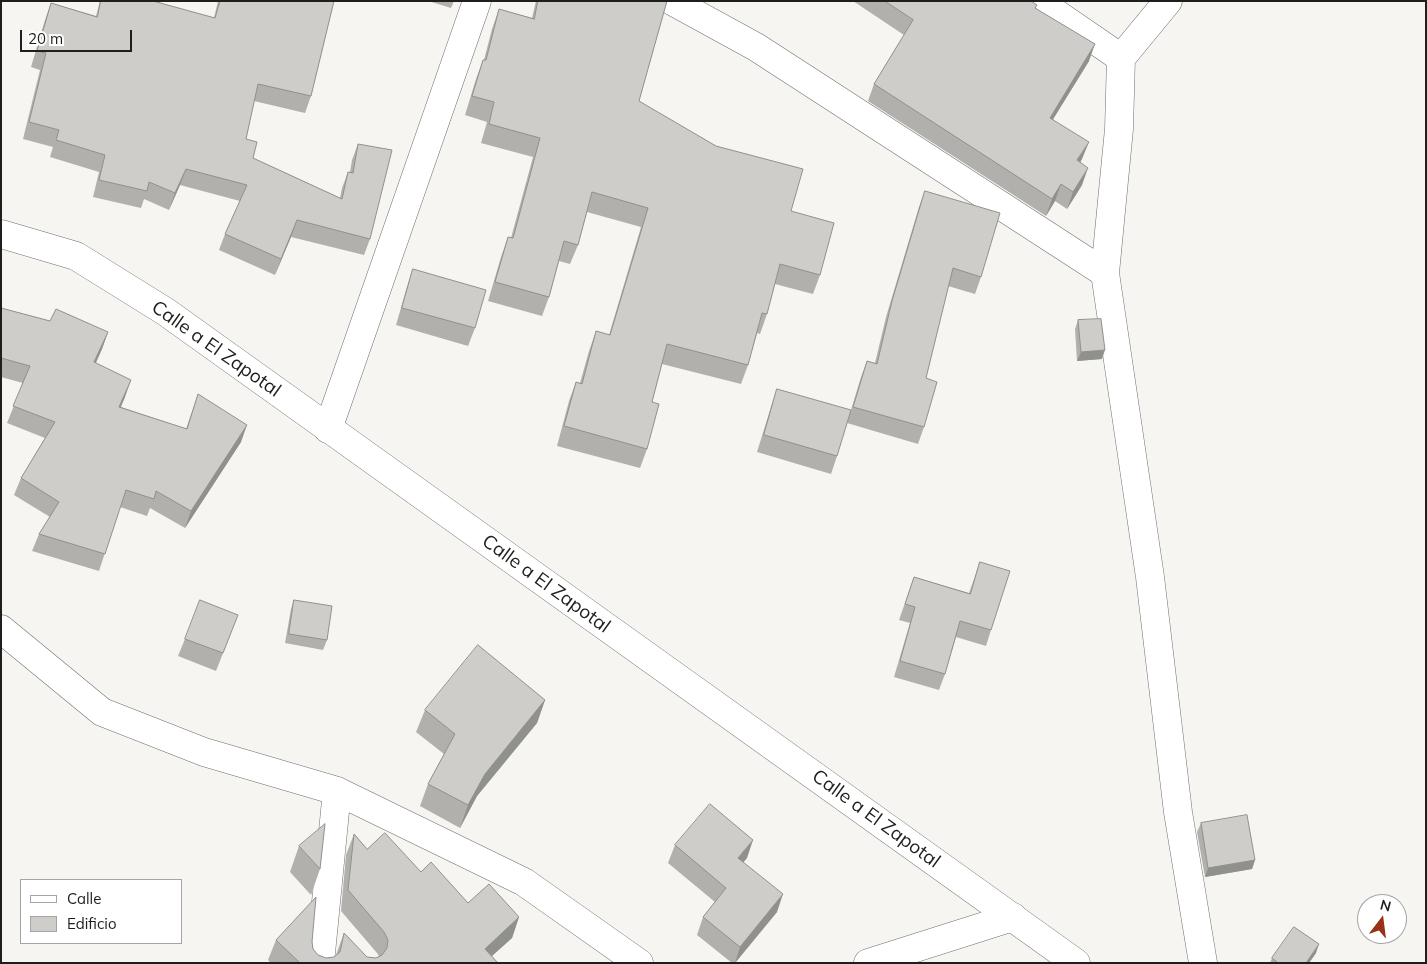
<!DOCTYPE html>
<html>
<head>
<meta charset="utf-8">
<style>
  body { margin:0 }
  #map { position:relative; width:1427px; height:964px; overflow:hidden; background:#f6f5f1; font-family:Mulish,sans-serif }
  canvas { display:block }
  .frame { position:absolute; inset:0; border:2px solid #1e1e1d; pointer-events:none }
  .legend { position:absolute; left:20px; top:879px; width:162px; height:65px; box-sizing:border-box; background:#fff; border:1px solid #a5a5a5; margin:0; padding:6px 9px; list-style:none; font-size:15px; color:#1e1e1d }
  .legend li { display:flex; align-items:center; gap:10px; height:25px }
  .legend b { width:25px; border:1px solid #a5a5a5 }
  .north { position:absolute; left:1357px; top:894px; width:50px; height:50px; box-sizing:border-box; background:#fff; border:1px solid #a5a5a5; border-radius:50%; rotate:15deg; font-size:14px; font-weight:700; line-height:20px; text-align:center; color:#1e1e1d }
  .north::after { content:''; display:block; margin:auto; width:18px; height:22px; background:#993117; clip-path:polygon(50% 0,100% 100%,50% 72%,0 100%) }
  .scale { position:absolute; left:20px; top:30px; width:112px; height:22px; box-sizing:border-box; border:2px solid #1e1e1d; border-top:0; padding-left:6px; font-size:15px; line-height:18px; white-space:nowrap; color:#1e1e1d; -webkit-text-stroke:4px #fff; paint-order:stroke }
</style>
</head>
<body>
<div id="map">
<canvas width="1427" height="964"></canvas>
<div class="frame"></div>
<ul class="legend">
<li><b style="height:6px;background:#fff"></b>Calle</li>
<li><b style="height:14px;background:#cecdc9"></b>Edificio</li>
</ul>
<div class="north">N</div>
<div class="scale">20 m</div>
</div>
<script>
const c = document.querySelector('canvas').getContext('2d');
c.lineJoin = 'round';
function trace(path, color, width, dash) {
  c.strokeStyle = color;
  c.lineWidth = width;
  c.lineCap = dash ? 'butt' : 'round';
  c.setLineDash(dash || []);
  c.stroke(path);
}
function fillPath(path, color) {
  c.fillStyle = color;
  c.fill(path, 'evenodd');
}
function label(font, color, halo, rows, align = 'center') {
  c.font = font + ' Mulish,sans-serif';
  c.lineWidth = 4.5;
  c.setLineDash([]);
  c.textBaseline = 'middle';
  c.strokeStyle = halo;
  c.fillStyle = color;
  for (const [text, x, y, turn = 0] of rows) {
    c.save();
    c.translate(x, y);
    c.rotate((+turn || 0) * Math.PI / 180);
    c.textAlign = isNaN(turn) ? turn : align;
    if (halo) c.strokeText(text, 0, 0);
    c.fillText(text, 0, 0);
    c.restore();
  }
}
const minor = new Path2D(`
  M672 1 756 47 1105 273
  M1038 1 1121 58
  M1168 1 1121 58 1119 129 1105 273 1150 577 1178 812 1203 963
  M328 429 477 1
  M1 629 102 712 204 752 337 791 524 882 639 963
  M320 963 337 791
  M868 963 1013 917`);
const tertiary = new Path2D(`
  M1 234 76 256 166 312 1076 963`);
const wall = new Path2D(`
  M100 1H153L214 18 218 1H334L311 96 305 113 254 101 246 139 253 158 340 198 342 188 348 172H350L352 160 358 144 370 239 364 255 291 237 275 275 219 250 225 234 240 201 180 185 169 210 144 199 141 208 93 197 99 172 50 157 53 147 23 139 40 70 31 67 45 20 51 3 96 16Z
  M428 1H454L451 8Z
  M536 1H667L639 101 791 211 820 275 813 294 775 284 767 314 760 334 757 333 748 365 741 384 662 364 652 402 647 449 640 468 557 446 569 401 576 382 580 383 589 351 596 331 609 335 641 227 587 212 578 245 570 264 559 261 549 297 542 316 488 301 501 257 508 237 511 238 533 157 481 143 487 122 465 115 476 79 483 60H484L492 29 499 9 532 18Z
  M853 1H1031L1036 8 1089 61 1053 119 1082 159 1080 163 1082 185 1067 209 1055 201 1046 216 868 101 874 84 904 35Z
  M925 191 981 277 975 294 948 286 926 378 924 427 918 444 847 423 861 377 867 361 875 363 886 317 919 207Z
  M413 269 475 328 468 346 396 325 407 287Z
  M1 308 50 321 108 332 102 349 96 363 125 397 121 407 186 429 198 394 241 442 185 528 150 508 147 516 120 507 99 571 32 551 39 534 50 517 14 495 21 478 45 438 7 423 23 383 1 377Z
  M1078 320 1102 359 1077 361 1075 329Z
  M777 389 837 456 831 474 757 452 771 407Z
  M980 562 991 630 986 646 956 637 945 674 939 690 894 677 910 623 899 620 914 577 969 593Z
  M294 600 327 640 323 650 285 643 291 609Z
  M231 633 216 671 178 656 185 639Z
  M545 700 537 723 477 796 460 828 420 806 428 784 444 754 416 732 425 710Z
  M1201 823 1255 860 1252 869 1205 877 1197 832Z
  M354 834 367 849 421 872 468 903 519 917 512 938 492 956 498 963H271L268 960 276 940 312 942 313 949 318 955 326 958 334 957 336 955 344 933 367 957 376 958 379 956 377 953 341 911 346 855Z
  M675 845 747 858 743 862 777 912 735 963H732L697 935 703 917 715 902 668 863Z
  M299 846 320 869 311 895 290 872Z
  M1316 953 1309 963H1270L1272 958Z`);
const shadedWall = new Path2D(`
  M1095 44 1089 61 1044 134 1050 118Z
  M1089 142 1082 159 1071 177 1077 160Z
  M1088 168 1082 185 1067 209 1073 192Z
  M186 169 180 185 169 210 175 193Z
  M1061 184 1055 201 1046 216 1052 199Z
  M297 220 291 237 275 275 281 259Z
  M108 332 102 349 88 379 94 362Z
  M1105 350 1102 359 1077 361 1081 352Z
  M131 380 125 397 113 424 119 407Z
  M247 425 241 442 185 528 191 511Z
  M545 700 537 723 477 796 460 828 468 805 485 774Z
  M753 840 747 858 732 876 738 858Z
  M1255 860 1252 869 1205 877 1208 868Z
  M783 894 777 912 735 963 740 947Z
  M519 917 512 938 484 963 485 949Z
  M1319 944 1316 953 1309 963H1306Z`);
const building = new Path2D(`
  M101 1H153L215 18 220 1H334L311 96 258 84 246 139 257 142 253 158 342 199 348 172 353 173 358 144 392 150 370 239 297 220 281 259 225 234 247 185 186 169 175 193 149 182 147 191 99 180 105 155 56 140 59 130 29 122 46 53 37 51 51 3 97 17Z
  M538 1H667L639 101 716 146 803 169 791 211 834 223 820 275 780 264 767 314 762 313 748 365 667 344 652 402 659 404 647 449 564 426 576 382 582 384 596 331 610 335 648 208 592 192 578 245 564 241 549 297 495 282 508 237 513 238 540 138 489 124 494 102 472 96 483 60H486L499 9 534 19Z
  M885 1H1031L1037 5 1035 8 1095 44 1050 118 1089 142 1077 160 1088 168 1073 192 1061 184 1052 199 874 84 913 20Z
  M925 191 1000 213 981 277 953 268 926 378 937 382 924 427 853 407 867 361 877 364 892 301Z
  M413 269 486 290 475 328 402 308Z
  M1 308 50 321 56 309 108 332 94 362 131 380 119 407 187 429 198 394 247 425 191 511 156 491 154 499 126 490 105 554 39 534 59 502 21 478 55 422 13 406 30 366 1 358Z
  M1101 319 1105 350 1081 352 1078 320Z
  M777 389 851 410 837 456 764 435Z
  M980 562 1010 571 991 630 960 621 945 674 900 661 915 607 905 604 914 577 970 594Z
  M200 600 238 615 223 653 185 639Z
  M294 600 332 606 327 640 289 634Z
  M478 645 545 700 485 774 468 805 428 784 455 734 425 710Z
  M710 804 753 840 738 858 783 894 740 947 703 917 726 888 675 845Z
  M1247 815 1255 860 1208 868 1201 823Z
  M325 824 320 869 299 846Z
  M385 833 421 872 431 862 468 903 489 884 519 917 485 949 498 963H300L276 940 316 897 312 942 313 949 318 955 326 958 334 957 340 952 344 933 367 957 376 958 382 955 387 948 388 940 384 932 348 890 354 834 367 849Z
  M1294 927 1319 944 1306 963H1278L1272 958Z`);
const streetNames = [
  ["Calle a El Zapotal",216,349,35],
  ["Calle a El Zapotal",546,584,36],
  ["Calle a El Zapotal",876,819,36]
];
trace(minor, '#706f6c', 29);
trace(tertiary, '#706f6c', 29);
trace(minor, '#fff', 28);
trace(tertiary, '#fff', 28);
fillPath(wall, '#b1b0ad');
fillPath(shadedWall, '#90908d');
fillPath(building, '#cecdc9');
trace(building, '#90908d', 1);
label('19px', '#1e1e1d', '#fff', streetNames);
</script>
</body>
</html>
